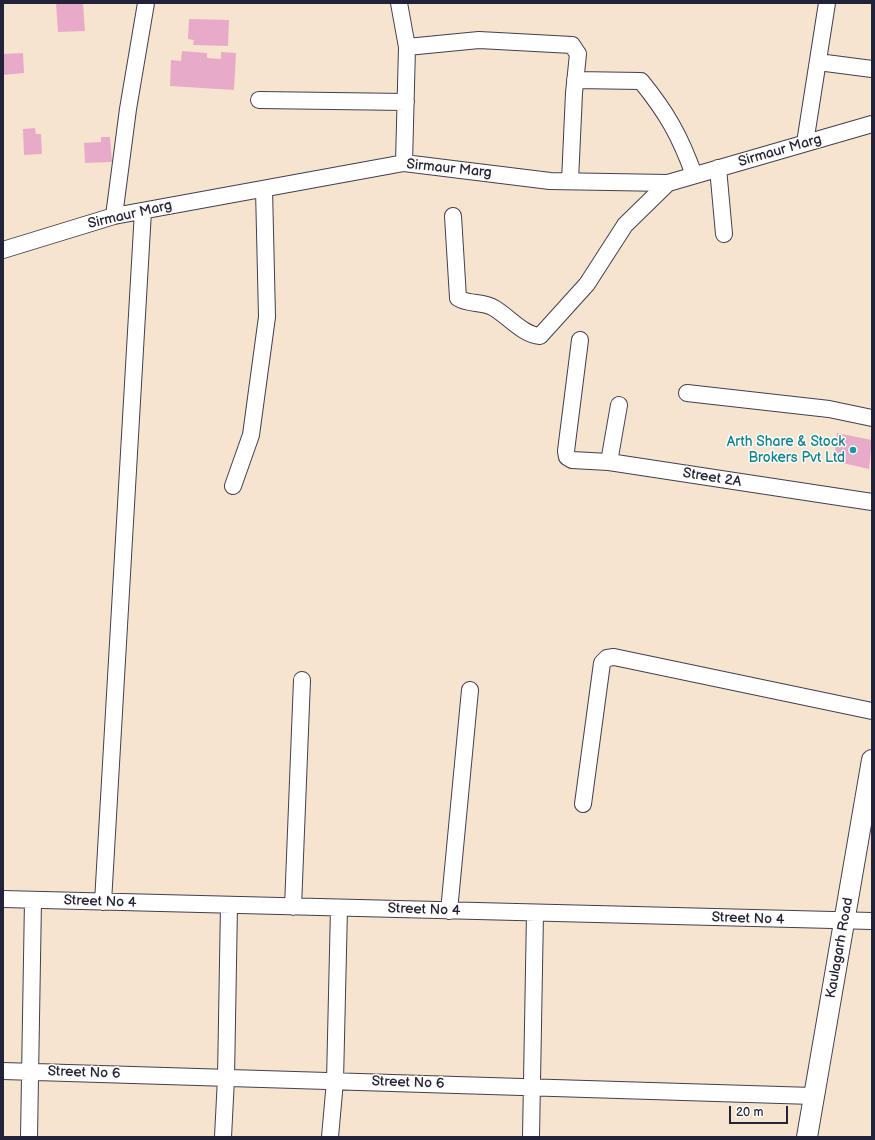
<!DOCTYPE html>
<html>
<head>
<meta charset="utf-8">
<style>
  body { margin:0 }
  #map { position:relative; width:875px; height:1140px; overflow:hidden; background:#f7e4cf; font-family:"Balsamiq Sans",sans-serif }
  canvas { display:block }
  .frame { position:absolute; inset:0; border:4px solid #22223b; pointer-events:none }
  .scale { position:absolute; left:729px; top:1106px; width:59px; height:18px; box-sizing:border-box; border:2px solid #22223b; border-top:0; padding-left:5px; font-size:12px; line-height:14px; white-space:nowrap; color:#22223b; -webkit-text-stroke:3px #fdfcf7; paint-order:stroke }
</style>
</head>
<body>
<div id="map">
<canvas width="875" height="1140"></canvas>
<div class="frame"></div>
<div class="scale">20 m</div>
</div>
<script>
const c = document.querySelector('canvas').getContext('2d');
c.lineJoin = 'round';
function fillPath(path, color) {
  c.fillStyle = color;
  c.fill(path, 'evenodd');
}
function trace(path, color, width, dash) {
  c.strokeStyle = color;
  c.lineWidth = width;
  c.lineCap = dash ? 'butt' : 'round';
  c.setLineDash(dash || []);
  c.stroke(path);
}
function label(font, color, halo, rows, align = 'center') {
  c.font = font + ' "Balsamiq Sans",sans-serif';
  c.lineWidth = 3;
  c.setLineDash([]);
  c.textBaseline = 'middle';
  c.strokeStyle = halo;
  c.fillStyle = color;
  for (const [text, x, y, turn = 0] of rows) {
    c.save();
    c.translate(x, y);
    c.rotate((+turn || 0) * Math.PI / 180);
    c.textAlign = isNaN(turn) ? turn : align;
    if (halo) c.strokeText(text, 0, 0);
    c.fillText(text, 0, 0);
    c.restore();
  }
}
const building = new Path2D(`
  M56 3 83 4 85 31 58 32Z
  M189 19 229 20 228 46 193 45 194 40 188 39Z
  M182 51 207 53V58L221 59V52L236 53 234 90 170 86 171 60 181 61Z
  M23 53 24 73 3 75V54Z
  M35 128 36 134H41L42 154 24 155 23 129Z
  M101 137H110L112 162 85 163 84 143 101 142Z
  M837 433 872 440 869 469 834 461Z`);
const minor = new Path2D(`
  M399 3 407 47 404 163
  M407 47 479 40 572 45 578 54 574 93 570 181
  M818 62 872 69
  M575 80 641 81C667 113 680 136 694 175
  M259 100 406 102
  M805 143 827 3
  M718 168 724 234
  M114 216 128 109 146 3
  M453 216 458 298C469 305 483 301 494 308 508 316 523 335 540 336L587 284 625 225 668 183
  M3 250 114 216 404 163 550 181 668 183 872 124
  M580 340 566 451 567 457 572 460 609 462
  M687 393 829 409 872 418
  M619 405 609 462 872 502
  M233 486 251 435 267 317 264 189
  M583 804 602 663 607 658 614 657 872 711
  M3 899 872 921
  M103 902 143 211
  M293 907 302 680
  M449 911 470 690
  M3 1071 813 1096
  M29 1137 33 900
  M223 1137 226 1078 229 905
  M330 1137 335 1081 339 908
  M531 1137 535 913`);
const tertiary = new Path2D(`
  M807 1137 872 760`);
const markers = [
  [853,450,4,"#0f9aa8"]
];
const streetNames = [
  ["Sirmaur Marg",780,151,-16],
  ["Sirmaur Marg",449,169,6],
  ["Sirmaur Marg",130,215,-13],
  ["Street 2A",712,478,9],
  ["Street No 4",100,902,2],
  ["Street No 4",424,910,2],
  ["Street No 4",748,919,2],
  ["Kaulagarh Road",840,948,-80],
  ["Street No 6",84,1073,2],
  ["Street No 6",408,1083,2]
];
const cultureNames = [
  ["Arth Share & Stock",845,442],
  ["Brokers Pvt Ltd",845,458]
];
fillPath(building, '#e8aac9');
trace(minor, '#423f51', 18);
trace(tertiary, '#423f51', 22);
trace(minor, '#fff', 16);
trace(tertiary, '#fff', 20);
for (const [x, y, r, color] of markers) {
  const dot = new Path2D();
  dot.arc(x, y, r, 0, 2 * Math.PI);
  c.fillStyle = color;
  c.fill(dot);
  trace(dot, '#fdfcf7', 1.5);
}
label('14px', '#22223b', '#fdfcf7', streetNames);
label('14px', '#0d838f', '#fdfcf7', cultureNames, 'right');
</script>
</body>
</html>
